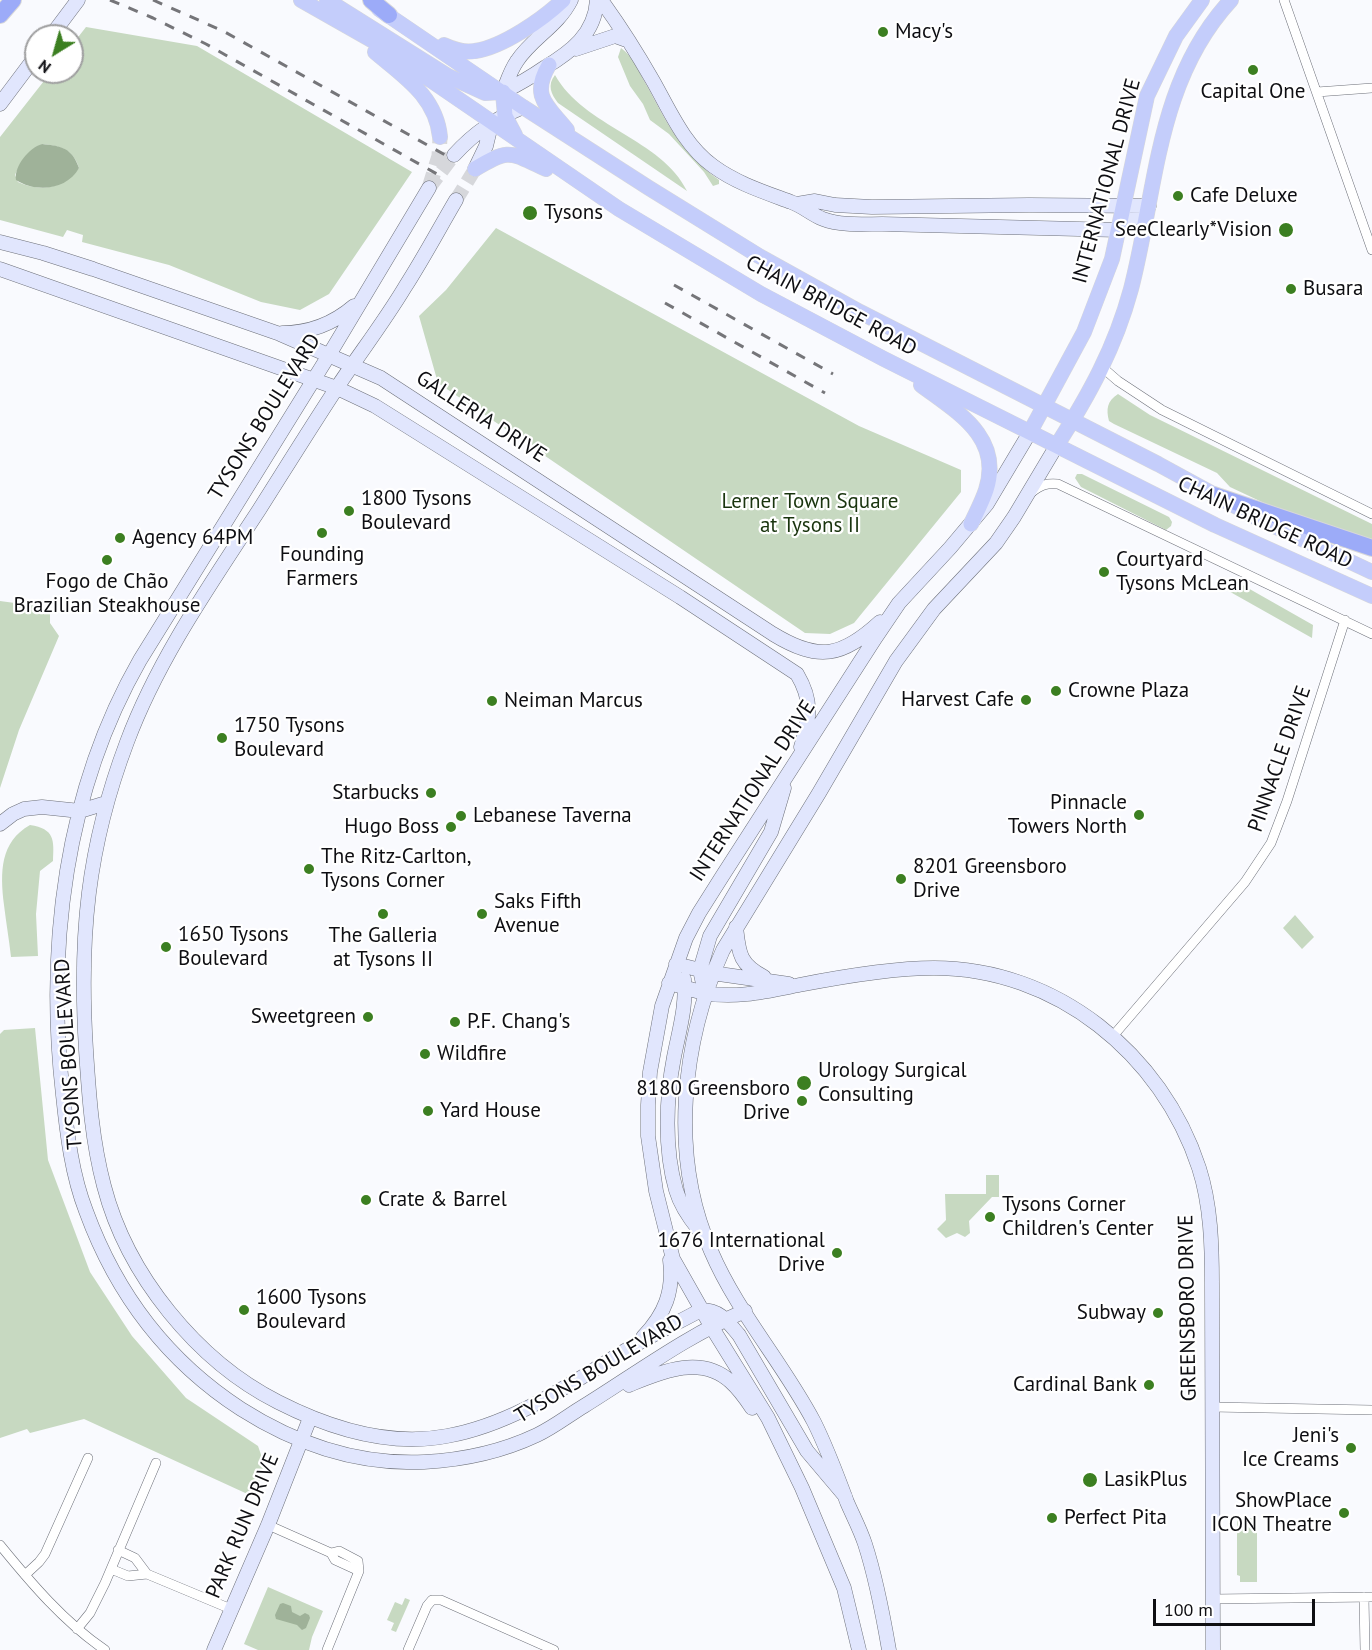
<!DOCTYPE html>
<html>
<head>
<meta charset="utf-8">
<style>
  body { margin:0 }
  #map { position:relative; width:1372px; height:1650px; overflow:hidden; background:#f9fafe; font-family:"PT Sans",sans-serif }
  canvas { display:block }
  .north { position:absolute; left:24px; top:24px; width:60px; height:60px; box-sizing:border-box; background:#fff; border:2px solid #9f9fa0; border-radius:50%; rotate:217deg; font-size:16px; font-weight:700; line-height:24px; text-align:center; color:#0e0e12 }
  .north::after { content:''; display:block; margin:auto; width:21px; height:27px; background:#3c7f21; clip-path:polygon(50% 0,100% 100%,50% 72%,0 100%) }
  .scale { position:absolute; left:1153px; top:1599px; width:162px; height:27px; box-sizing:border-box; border:3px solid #0e0e12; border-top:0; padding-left:8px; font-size:18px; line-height:21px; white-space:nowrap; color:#0e0e12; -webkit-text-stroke:4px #fff; paint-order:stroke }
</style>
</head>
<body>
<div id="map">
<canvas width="1372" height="1650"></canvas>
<div class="north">N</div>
<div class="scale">100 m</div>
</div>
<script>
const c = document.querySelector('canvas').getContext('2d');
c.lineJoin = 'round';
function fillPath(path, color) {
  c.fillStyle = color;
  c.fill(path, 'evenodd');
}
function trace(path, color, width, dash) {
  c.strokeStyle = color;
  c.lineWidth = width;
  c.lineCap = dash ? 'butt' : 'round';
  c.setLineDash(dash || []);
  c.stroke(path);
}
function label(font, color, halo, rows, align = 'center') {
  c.font = font + ' "PT Sans",sans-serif';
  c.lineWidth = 4.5;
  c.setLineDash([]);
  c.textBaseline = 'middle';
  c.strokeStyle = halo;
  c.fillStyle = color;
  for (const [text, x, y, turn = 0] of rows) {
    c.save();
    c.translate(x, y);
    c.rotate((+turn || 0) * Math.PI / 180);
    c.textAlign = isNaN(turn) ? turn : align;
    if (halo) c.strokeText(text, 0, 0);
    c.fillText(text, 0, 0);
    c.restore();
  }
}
const green = new Path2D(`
  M86 27 197 46 412 172 329 294 300 310 261 302 169 265 82 242 83 235 67 230 63 237 0 220V137L51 72H72V45ZM42 144C61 146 73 149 79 168 63 188 42 193 18 182L15 175C21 160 30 153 42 144Z
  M621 48C634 57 639 73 647 86 669 126 680 152 719 180V184L713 186 704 172 669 134 650 120 643 104 630 86 618 57Z
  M555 75C584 127 662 139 687 191L558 103C551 94 547 85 555 75Z
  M496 228 859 426 961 470V492L854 623 830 634 805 633 438 383 419 316 446 290Z
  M1118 394 1150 415 1372 524V543L1281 511 1230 487 1217 473 1114 424 1109 421C1106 409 1107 401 1118 394Z
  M1077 474H1082L1169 517 1172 522 1171 526 1166 530 1081 487 1075 478Z
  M1239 583 1313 625 1312 638 1225 589 1228 585Z
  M0 601 44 607 50 611V623L59 636 19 730 0 788Z
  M30 825C55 829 54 840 53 861L40 871 36 914 38 956 11 957C9 939 6 922 4 905 0 872 0 842 30 825Z
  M1295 915 1314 937 1302 949 1283 928Z
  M35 1028 48 1160 90 1272 132 1336 186 1398 258 1446 265 1466 254 1497 84 1419 30 1433 27 1429 0 1438V1034L4 1030Z
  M986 1175H999V1197H992L969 1221 970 1233 965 1237 957 1233 946 1238 937 1229 946 1220 945 1194H986Z
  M1237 1518H1257V1582H1240V1576L1237 1575Z
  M268 1587 323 1611 312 1637 309 1650H258L244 1644Z
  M405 1598 410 1600 396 1632 391 1630 394 1623 387 1620 395 1602 402 1605Z`);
const water = new Path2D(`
  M42 144C62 146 72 148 79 168 67 190 36 193 16 180 14 166 29 148 42 144Z
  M283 1603 291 1606 292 1612 300 1616 305 1613 309 1615 310 1618 306 1628 302 1630 297 1625 276 1619 275 1615 280 1604Z`);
const secondaryTunnel = new Path2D(`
  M429 188 454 155
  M456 200 475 169`);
const primaryTunnel = new Path2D(`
  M429 188 439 156 440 137`);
const street = new Path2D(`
  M1284 0 1372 250
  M1317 92 1372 88
  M1103 368 1118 381 1162 410 1372 514
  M1032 492C1041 485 1046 483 1058 484L1372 634
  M1113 1036 1245 882 1271 843 1287 801 1345 620
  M1212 1407 1372 1410
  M268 1525 331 1553 339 1551 358 1561 359 1571 327 1650
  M0 1545C31 1583 64 1622 105 1650
  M118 1550 135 1558 147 1574 231 1609
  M331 1553 335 1560 359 1571
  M111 1569 128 1576 147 1574
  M25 1575 39 1562 45 1554 88 1458
  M1364 1597 1365 1650
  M1213 1599 1372 1597
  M77 1629 90 1613 105 1583 156 1463
  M408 1650 427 1606 432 1600H441L554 1650`);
const secondary = new Path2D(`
  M601 0C620 26 637 53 653 81 670 111 684 145 713 166 736 183 764 192 791 202 803 206 812 215 823 219 841 226 864 224 882 224L1118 230 1149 206
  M51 36 78 0
  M576 49 615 36 629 41
  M503 92C517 85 531 77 544 68 571 52 595 34 597 0
  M503 92C507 82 510 71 517 61 532 38 558 26 571 0
  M0 104 36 56
  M454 155C475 132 495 119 523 107
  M475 169 486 146 492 121
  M429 188 329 355 140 660C65 791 46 947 63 1095 67 1134 72 1175 86 1211 116 1293 167 1361 241 1409 296 1444 357 1465 424 1462 463 1460 501 1452 537 1435 554 1427 569 1415 584 1406 637 1373 688 1335 745 1311
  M456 200C439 229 423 259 405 287 384 322 360 353 338 386 311 427 285 469 259 510 210 585 158 659 127 742 87 848 79 937 86 1050 89 1096 92 1141 104 1186 127 1275 197 1361 278 1402 329 1428 389 1447 447 1436 514 1424 571 1383 628 1349 652 1335 677 1323 701 1310 720 1310 727 1321 739 1335L807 1451 845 1496
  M797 204 815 201 835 205 872 207 1029 205 1149 206
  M0 242 43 253 93 269 280 334 381 378 773 634C819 662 842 657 880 622
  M0 269 337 388 375 406 680 597 797 674C813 701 810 718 801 747
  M282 333C310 333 333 324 354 306
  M0 824 13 814 24 809 42 807 80 811 106 803
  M736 927C739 953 739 964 764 977
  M676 964 712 973 789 984
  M684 979C687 1005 679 1031 674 1057 666 1098 664 1149 676 1190 680 1204 690 1219 699 1230
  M669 983C681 986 692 990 704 993 736 999 768 991 799 985 840 977 892 968 934 968 1056 968 1162 1054 1199 1168 1211 1205 1212 1246 1212 1285L1213 1650
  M705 993 700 970 710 936 771 832 784 788
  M643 1337C665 1314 674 1291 670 1260
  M629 1385C661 1372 701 1354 731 1382 739 1389 746 1399 752 1408
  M214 1650 268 1525 310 1418
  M859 1650 844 1588 802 1488 768 1418 711 1326 673 1259 656 1191 648 1136V1105L650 1072 662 1006 686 938 699 913 723 875 876 637 899 603 950 548 987 504 1030 432
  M889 1650C883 1615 876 1578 865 1544 860 1529 853 1516 847 1502 837 1475 827 1448 814 1422 783 1363 737 1312 711 1251 669 1156 682 1041 723 950L819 793 896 661 934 609 996 543 1014 517 1057 445`);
const primary = new Path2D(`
  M301 0 375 42 619 209 761 294 884 359 1215 525 1372 596
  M327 0 448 76 485 93 503 92
  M379 9 523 107 649 188 759 256 860 312 1158 464 1257 518 1372 572
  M444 45C455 50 464 53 475 51 503 47 543 19 563 0
  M375 52C403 76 436 96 440 137
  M549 65C530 97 548 106 567 130
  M503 92 505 116 515 135
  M475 169C511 147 510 153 546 169
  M921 385C957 412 1003 437 986 490 982 502 976 513 971 524
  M1030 432 1084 332 1112 259 1147 96 1176 36 1202 0
  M1057 445C1089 395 1115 348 1131 289 1157 189 1156 81 1231 0`);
const highway = new Path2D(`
  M371 0 389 15
  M0 15 13 0
  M1214 495 1372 548`);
const rail = new Path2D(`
  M110 0 153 18 206 44 437 174
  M153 0 223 31 447 156
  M674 285 833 374
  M665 303 825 393`);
const markers = [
  [883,32,6,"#3c7f21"],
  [1253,70,6,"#3c7f21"],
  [1178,196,6,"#3c7f21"],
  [530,213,8,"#3c7f21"],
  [1286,230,8,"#3c7f21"],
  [1291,289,6,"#3c7f21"],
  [349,511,6,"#3c7f21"],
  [322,533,6,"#3c7f21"],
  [120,538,6,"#3c7f21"],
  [107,560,6,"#3c7f21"],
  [1104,572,6,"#3c7f21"],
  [1056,691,6,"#3c7f21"],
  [1026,700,6,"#3c7f21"],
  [492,701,6,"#3c7f21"],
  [222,738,6,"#3c7f21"],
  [431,793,6,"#3c7f21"],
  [1139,815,6,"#3c7f21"],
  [461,816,6,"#3c7f21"],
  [451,827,6,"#3c7f21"],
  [309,869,6,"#3c7f21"],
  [901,879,6,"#3c7f21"],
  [383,914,6,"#3c7f21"],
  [482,914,6,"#3c7f21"],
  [166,947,6,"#3c7f21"],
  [368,1017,6,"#3c7f21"],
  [455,1022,6,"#3c7f21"],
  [425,1054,6,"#3c7f21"],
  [804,1083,8,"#3c7f21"],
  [802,1101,6,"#3c7f21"],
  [428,1111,6,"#3c7f21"],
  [366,1200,6,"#3c7f21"],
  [990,1217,6,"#3c7f21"],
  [837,1253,6,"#3c7f21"],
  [244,1310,6,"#3c7f21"],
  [1158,1313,6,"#3c7f21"],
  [1149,1385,6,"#3c7f21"],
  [1351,1448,6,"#3c7f21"],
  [1090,1480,8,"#3c7f21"],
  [1344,1513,6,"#3c7f21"],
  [1052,1518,6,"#3c7f21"]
];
const poiNames = [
  ["Macy's",895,32],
  ["Capital One",1253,92,"center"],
  ["Cafe Deluxe",1190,196],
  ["Tysons",544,213],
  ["SeeClearly*Vision",1272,230,"right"],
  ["Busara",1303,289],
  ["1800 Tysons",361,499],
  ["Boulevard",361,523],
  ["Agency 64PM",132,538],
  ["Founding",322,555,"center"],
  ["Farmers",322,579,"center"],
  ["Courtyard",1116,560],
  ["Tysons McLean",1116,584],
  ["Fogo de Chão",107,582,"center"],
  ["Brazilian Steakhouse",107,606,"center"],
  ["Crowne Plaza",1068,691],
  ["Harvest Cafe",1014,700,"right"],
  ["Neiman Marcus",504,701],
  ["1750 Tysons",234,726],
  ["Boulevard",234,750],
  ["Starbucks",419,793,"right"],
  ["Pinnacle",1127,803,"right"],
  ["Towers North",1127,827,"right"],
  ["Lebanese Taverna",473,816],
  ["Hugo Boss",439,827,"right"],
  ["The Ritz-Carlton,",321,857],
  ["Tysons Corner",321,881],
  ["8201 Greensboro",913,867],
  ["Drive",913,891],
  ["Saks Fifth",494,902],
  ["Avenue",494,926],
  ["1650 Tysons",178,935],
  ["Boulevard",178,959],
  ["The Galleria",383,936,"center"],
  ["at Tysons II",383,960,"center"],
  ["Sweetgreen",356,1017,"right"],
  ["P.F. Chang's",467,1022],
  ["Wildfire",437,1054],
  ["Urology Surgical",818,1071],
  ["Consulting",818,1095],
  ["8180 Greensboro",790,1089,"right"],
  ["Drive",790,1113,"right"],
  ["Yard House",440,1111],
  ["Crate & Barrel",378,1200],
  ["Tysons Corner",1002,1205],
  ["Children's Center",1002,1229],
  ["1676 International",825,1241,"right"],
  ["Drive",825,1265,"right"],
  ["1600 Tysons",256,1298],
  ["Boulevard",256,1322],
  ["Subway",1146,1313,"right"],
  ["Cardinal Bank",1137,1385,"right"],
  ["Jeni's",1339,1436,"right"],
  ["Ice Creams",1339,1460,"right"],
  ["LasikPlus",1104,1480],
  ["ShowPlace",1332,1501,"right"],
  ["ICON Theatre",1332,1525,"right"],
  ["Perfect Pita",1064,1518]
];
const streetNames = [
  ["INTERNATIONAL DRIVE",1107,181,-75],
  ["CHAIN BRIDGE ROAD",831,306,28],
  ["TYSONS BOULEVARD",265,417,-58],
  ["GALLERIA DRIVE",481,417,33],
  ["CHAIN BRIDGE ROAD",1265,523,25],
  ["PINNACLE DRIVE",1280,759,-71],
  ["INTERNATIONAL DRIVE",753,791,-57],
  ["TYSONS BOULEVARD",69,1054,-94],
  ["GREENSBORO DRIVE",1188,1308,-91],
  ["TYSONS BOULEVARD",599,1369,-31],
  ["PARK RUN DRIVE",243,1526,-67]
];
const parkNames = [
  ["Lerner Town Square",810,502],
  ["at Tysons II",810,526]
];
fillPath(green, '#c7d9c1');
fillPath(water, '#9fb299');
trace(secondaryTunnel, '#d6d7db', 14, [14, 7]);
trace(primaryTunnel, '#d6d7db', 15, [15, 8]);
trace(street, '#6d7079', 10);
trace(secondary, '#6d7079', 15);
trace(primary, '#d8d8d9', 16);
trace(highway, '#d8d8d9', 18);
trace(street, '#fff', 9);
trace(secondary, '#e1e6fd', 14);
trace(primary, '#c4cdfb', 15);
trace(highway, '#9cabf8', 16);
trace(rail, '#757579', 3, [10, 10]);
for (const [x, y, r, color] of markers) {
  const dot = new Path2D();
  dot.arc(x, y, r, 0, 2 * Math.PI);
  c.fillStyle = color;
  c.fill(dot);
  trace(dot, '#fff', 2);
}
label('21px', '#0e0e12', '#fff', poiNames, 'left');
label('21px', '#0e0e12', '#fff', streetNames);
label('21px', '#19340e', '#fff', parkNames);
</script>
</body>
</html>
